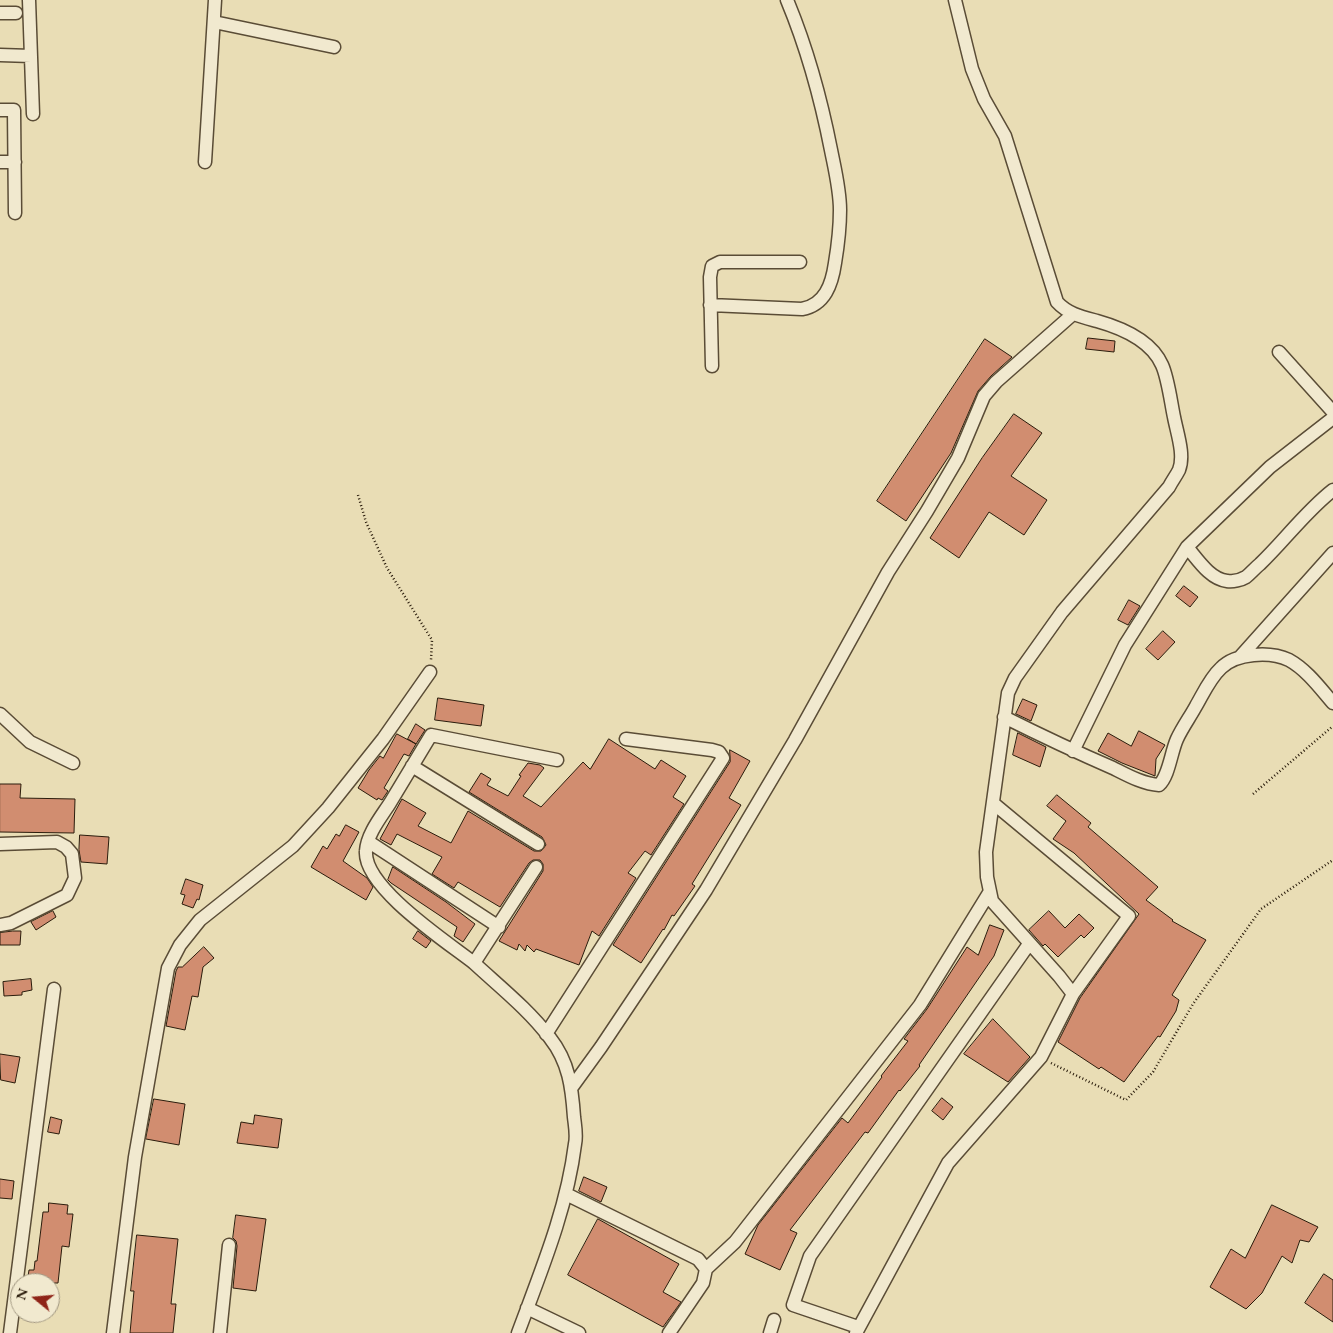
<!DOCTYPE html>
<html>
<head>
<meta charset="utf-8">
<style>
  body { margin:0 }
  #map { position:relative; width:1333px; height:1333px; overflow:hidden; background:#e9ddb5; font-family:"EB Garamond",serif }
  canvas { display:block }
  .north { position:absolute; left:10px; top:1273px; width:50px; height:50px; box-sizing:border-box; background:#f1e9cf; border:1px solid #a19781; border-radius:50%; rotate:287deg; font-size:14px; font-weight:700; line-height:20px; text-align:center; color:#2a1c0c }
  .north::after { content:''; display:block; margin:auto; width:18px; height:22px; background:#8f2418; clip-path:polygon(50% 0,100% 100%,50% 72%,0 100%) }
</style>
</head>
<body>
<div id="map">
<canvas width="1333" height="1333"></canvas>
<div class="north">N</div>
</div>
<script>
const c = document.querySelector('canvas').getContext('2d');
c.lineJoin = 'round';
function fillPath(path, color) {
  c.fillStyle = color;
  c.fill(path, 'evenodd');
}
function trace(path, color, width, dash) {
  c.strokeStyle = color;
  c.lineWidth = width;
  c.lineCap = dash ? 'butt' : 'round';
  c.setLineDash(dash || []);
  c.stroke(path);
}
const building = new Path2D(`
  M1088 338 1115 341 1114 352 1086 349Z
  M985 339 1012 357 991 376 978 391 951 453 906 521 877 501Z
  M1014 414 1042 433 1011 476 1047 500 1024 535 989 512 959 558 930 538 982 458Z
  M1184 586 1198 597 1190 607 1176 596Z
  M1129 600 1140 606 1128 625 1118 620Z
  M1163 631 1175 642 1158 660 1146 649Z
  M438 698 484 705 481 726 435 720Z
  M1023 699 1037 705 1031 721 1016 714Z
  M416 724 425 730 416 744 408 739Z
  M1139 731 1165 745 1156 759 1155 776 1122 763 1098 751 1108 733 1131 746Z
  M1018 733 1046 747 1040 767 1013 755Z
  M397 734 416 744 409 756 404 754 384 788 388 791 382 800 378 798 377 800 358 788 369 770 380 756 383 758Z
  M609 739 655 769 661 760 686 776 673 797 684 804 651 855 645 851 628 873 636 878 599 936 592 931 579 965 536 949 534 952 527 945 525 951 519 944 517 950 499 941 543 871V864L540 860H533L529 863 500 907 458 882 454 888 432 874 442 857 397 834 391 845 380 839 402 799 426 813 418 826 451 843 468 811 534 851H541L546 845 542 837 469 792 481 773 491 779 487 785 508 796 521 776 519 775 528 763 540 765 544 768 523 796 541 807 583 762 590 769Z
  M730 750 750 761 729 798 741 805 692 884 695 886 674 916 672 915 664 930 663 929 641 963 613 945 730 762Z
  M0 784H21L20 798 75 799 74 833 0 832Z
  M1057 795 1091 823 1088 827 1158 887 1146 900 1173 920 1172 921 1206 940 1172 995 1179 1000 1176 1011 1160 1037 1158 1036 1124 1082 1101 1067 1099 1069 1058 1042 1080 998 1139 914 1074 853 1053 839 1066 821 1047 806Z
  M346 825 359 832 343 861 367 878 373 887 366 900 311 867 323 846 327 849 336 834 339 836Z
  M80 835 109 837 107 864 81 862 79 850Z
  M393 867 446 902 475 924 463 942 454 936 457 927 391 883 388 880Z
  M186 879 203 885 199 900 197 899 193 908 182 904 185 895 181 894Z
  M53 911 56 917 36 930 31 922Z
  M1049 911 1065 928 1079 914 1094 928 1084 938 1081 935 1058 957 1045 944 1043 946 1029 930Z
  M990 925 1004 930 994 956 919 1065 920 1066 900 1091 899 1090 868 1133 865 1132 790 1230 797 1233 780 1270 745 1254 758 1225 842 1118 848 1123 882 1077 881 1076 908 1041 904 1039 927 1009 967 947 978 955Z
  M13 931H21L20 945H0V933Z
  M418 931 431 941 426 948 413 939Z
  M204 947 214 958 203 967 198 997 192 996 185 1030 166 1026 176 971 178 967H182Z
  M31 979 32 990 22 992V995L4 996 3 982Z
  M993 1019 1030 1057 1008 1082 964 1054Z
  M0 1054 20 1057 15 1083 1 1080Z
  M942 1098 953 1107 943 1120 932 1111Z
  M154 1099 185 1104 179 1145 146 1139Z
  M255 1115 282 1119 278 1148 237 1143 241 1122 253 1124Z
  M51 1117 62 1120 59 1134 48 1132Z
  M584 1177 607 1187 601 1202 579 1191Z
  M0 1179 14 1181 12 1199 0 1198Z
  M49 1203 68 1205 67 1214H73L69 1247 62 1246 58 1283H27L29 1270H34L35 1261H37L43 1212H48Z
  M1272 1205 1318 1227 1309 1242 1300 1240 1292 1263 1282 1256 1262 1293 1246 1309 1210 1287 1231 1249 1245 1258Z
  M236 1215 266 1219 256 1291 233 1288 237 1246 236 1241 233 1238Z
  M598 1219 679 1264 663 1292 681 1302 663 1327 568 1275Z
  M137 1235 178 1239 171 1304H176L173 1333H130L134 1291H131Z
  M1324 1274 1333 1280V1322L1305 1303Z`);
const path = new Path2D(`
  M358 495 366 522 387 568 432 640 431 660
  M1253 794 1333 726
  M1051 1063 1126 1100 1153 1072 1193 1004 1261 909 1333 860`);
const minor = new Path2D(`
  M29 0 33 114
  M0 13H16
  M214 22 334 47
  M0 55 31 56
  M0 110H14L15 213
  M0 162H15
  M205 162 215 0
  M710 305 802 309C825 305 832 284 835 263 838 245 840 228 840 210 840 190 835 170 831 150 821 99 807 48 787 0
  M1279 352 1333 412
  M712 366 710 277 712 266 720 262H800
  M1187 547C1198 560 1210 579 1227 581 1233 582 1241 580 1246 577 1251 573 1255 568 1260 564 1285 540 1306 511 1333 490
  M1240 657 1333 553
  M0 714 30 742 73 763
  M1004 717C1040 735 1076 752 1113 768 1127 775 1143 784 1159 785 1169 776 1171 752 1177 739 1182 728 1190 717 1196 706 1203 694 1210 678 1221 668 1236 653 1270 651 1289 660 1307 670 1320 688 1333 703
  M1073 751 1125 645 1187 547 1270 467 1333 418
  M412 766 538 844
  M993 803 1129 916 1073 994
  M369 842 499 927
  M0 844 57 842 66 847 72 854 75 878 67 895 11 923 0 925
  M474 963C447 942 363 887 366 851 367 834 381 817 390 803 404 780 417 758 431 735L557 760
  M546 1034 723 758 719 752 712 750 626 739
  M572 1087 601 1047 706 890 795 740 888 572 927 511 958 458 984 396 996 382 1073 314
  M566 1194 698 1259 706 1269 703 1283 669 1333
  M706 1269 735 1242 920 1005 989 893
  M527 1308 579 1333
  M858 1327 793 1305 810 1256 1029 944
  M10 1333 54 989
  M113 1333 135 1157 168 968 180 945 200 920 293 846 328 808 383 739 430 672
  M220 1333 229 1245
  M518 1333C541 1271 567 1209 575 1144 577 1135 575 1126 574 1117 572 1088 569 1062 550 1038 529 1010 500 987 474 963L536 867
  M770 1333 774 1320
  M856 1333 948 1163 1041 1057 1073 994 1059 976 992 901 987 877 986 852 1008 693 1015 678 1062 612 1169 487C1172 481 1176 476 1179 470 1185 455 1177 433 1174 417 1171 403 1168 378 1162 365 1151 340 1122 328 1097 321 1082 317 1068 314 1057 302L1005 136 984 99 972 69 955 0`);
fillPath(building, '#d18d70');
trace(building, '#2a1c0c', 1);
trace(minor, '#5a4c36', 15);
trace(path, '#2a1c0c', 2.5, [1, 2.5]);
trace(minor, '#f1e9cf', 12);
</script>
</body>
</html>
